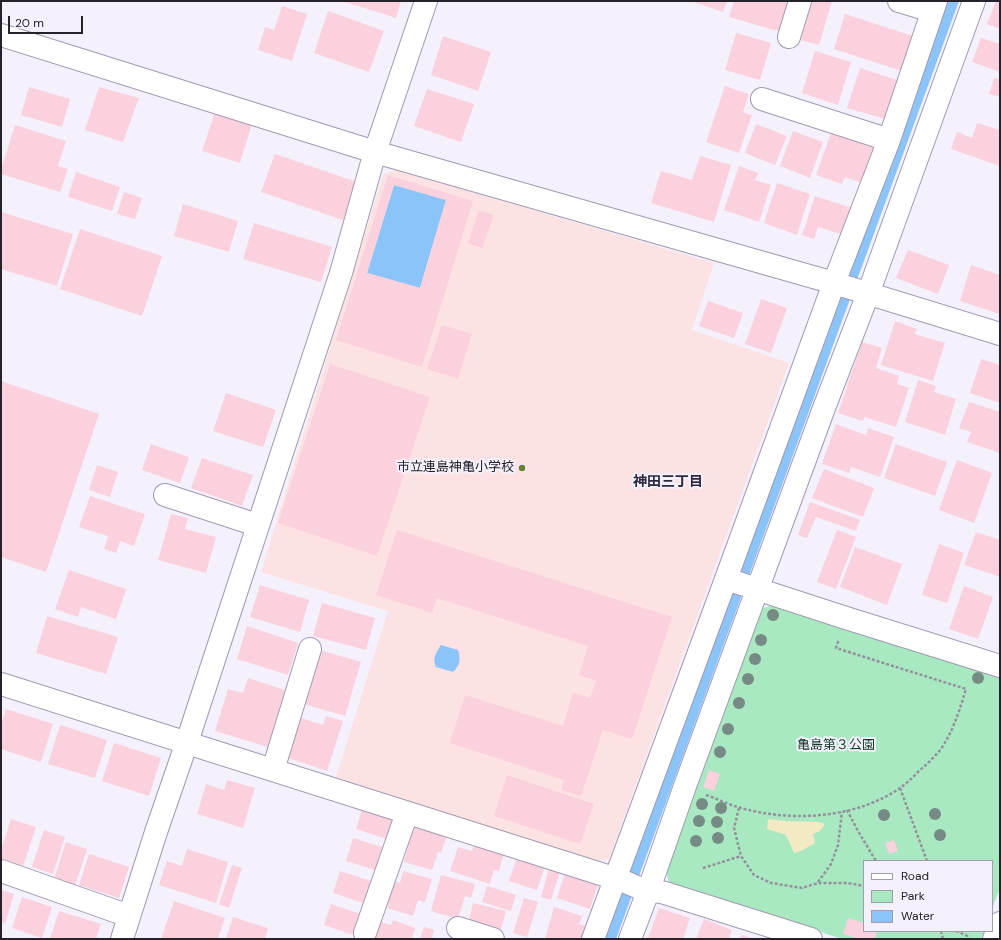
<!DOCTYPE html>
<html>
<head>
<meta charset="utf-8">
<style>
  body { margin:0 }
  #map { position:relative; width:1001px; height:940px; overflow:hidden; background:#f4f1fc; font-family:"DM Sans",sans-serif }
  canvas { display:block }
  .frame { position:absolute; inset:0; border:2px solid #25222c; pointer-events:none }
  .legend { position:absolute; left:863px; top:860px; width:130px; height:72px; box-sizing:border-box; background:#f4f1fc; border:1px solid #a19ea9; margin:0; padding:5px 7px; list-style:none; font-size:12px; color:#25222c }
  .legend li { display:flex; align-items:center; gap:8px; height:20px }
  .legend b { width:20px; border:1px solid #a19ea9 }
  .scale { position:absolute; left:8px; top:16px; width:75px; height:18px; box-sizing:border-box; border:2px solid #25222c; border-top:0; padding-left:5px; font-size:12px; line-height:14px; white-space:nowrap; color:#25222c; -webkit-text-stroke:3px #f4f1fc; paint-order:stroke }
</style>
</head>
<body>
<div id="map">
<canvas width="1001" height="940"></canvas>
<div class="frame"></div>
<ul class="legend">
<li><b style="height:5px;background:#fff"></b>Road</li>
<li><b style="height:11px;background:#a8e9c2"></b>Park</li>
<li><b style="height:11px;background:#8bc4f9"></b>Water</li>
</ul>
<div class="scale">20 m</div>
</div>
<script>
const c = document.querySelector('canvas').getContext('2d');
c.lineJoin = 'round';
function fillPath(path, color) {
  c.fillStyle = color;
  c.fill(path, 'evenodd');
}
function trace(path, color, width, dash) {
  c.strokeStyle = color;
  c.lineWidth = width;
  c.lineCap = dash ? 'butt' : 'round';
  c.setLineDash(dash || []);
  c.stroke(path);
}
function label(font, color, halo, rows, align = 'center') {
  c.font = font + ' "DM Sans","Noto Sans JP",sans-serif';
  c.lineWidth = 4;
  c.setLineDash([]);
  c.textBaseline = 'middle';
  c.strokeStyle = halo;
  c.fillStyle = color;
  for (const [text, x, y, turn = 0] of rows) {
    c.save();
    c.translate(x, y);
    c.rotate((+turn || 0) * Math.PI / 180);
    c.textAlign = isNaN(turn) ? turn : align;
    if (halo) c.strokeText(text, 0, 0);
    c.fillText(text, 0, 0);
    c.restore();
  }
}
const education = new Path2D(`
  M396 170 714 263 692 330 789 363 609 859 591 861 336 777 388 611 261 572 383 175Z`);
const green = new Path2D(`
  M778 604 1000 675V888L992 909V861H864V931H984L981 939H842L669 882 665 868 763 608Z`);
const sand = new Path2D(`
  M768 819 786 821 818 822 825 824 820 831 813 834 815 843 801 851 794 853 786 835 767 829Z`);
const water = new Path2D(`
  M946 1H959L616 939H605Z
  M394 185 446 200 420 288 367 273Z
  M441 645 458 650C461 660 460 665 453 672L436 667C432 658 436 653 441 645Z`);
const building = new Path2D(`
  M342 1H401L396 18Z
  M691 1H727L723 12Z
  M734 1H790L781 32 729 17Z
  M811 1H832L819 45 800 40Z
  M996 1 1000 2V29L987 24Z
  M282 6 307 14 292 61 258 50 265 27 274 30Z
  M328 11 384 31 369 72 314 53Z
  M845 14 916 37 905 72 834 49Z
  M736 33 771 43 760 80 725 70Z
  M443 36 491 52 478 91 431 75Z
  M981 38 1000 44V72L972 62Z
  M815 51 851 62 838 105 802 93Z
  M860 68 897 80 885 119 847 108Z
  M994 78 1000 80V97L989 94Z
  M725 86 749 94 743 112 752 115 739 153 706 142Z
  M29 87 70 99 62 127 21 115Z
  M99 87 139 98 123 142 85 130Z
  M427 89 474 104 461 142 414 126Z
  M215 112 252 124 240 163 202 151Z
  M977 123 1000 130V166L951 149 957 132 972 138Z
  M756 124 787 136 775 165 745 153Z
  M15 125 66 141 58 166 68 169 60 192 1 174V170Z
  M793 131 823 142 810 178 780 166Z
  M831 133 875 148 862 183 845 177 842 184 816 175Z
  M275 154 357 182 343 220 261 192Z
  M700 156 731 165 714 222 651 203 661 171 692 180Z
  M739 166 758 173 755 180 771 185 759 222 724 210Z
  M76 172 120 187 112 211 68 197Z
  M388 175 473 201 422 367 336 340ZM394 185 446 200 420 288 367 273Z
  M777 183 810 194 797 235 764 223Z
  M124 192 142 198 135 219 117 214Z
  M815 196 852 208 844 235 818 227 814 239 802 235Z
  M183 204 238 221 229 252 174 236Z
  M479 210 494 215 482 248 468 243Z
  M1 212 73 234 57 286 1 269Z
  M254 223 332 247 321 282 243 259Z
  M80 229 162 256 142 316 60 289Z
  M908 250 949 265 938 294 896 278Z
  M971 265 1000 275V314L960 301Z
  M761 299 787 308 771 353 745 344Z
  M708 301 743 313 734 338 699 326Z
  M895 321 917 329 915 334 945 343 933 381 881 365Z
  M442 325 472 334 458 379 427 369Z
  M862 342 882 348 876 368 899 376 897 384 909 388 896 427 864 417 863 421 838 413Z
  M981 359 1000 365V403L970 393Z
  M330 364 430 397 377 556 278 523Z
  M918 380 936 386 934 392 956 399 945 435 905 422Z
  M1 381 99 414 46 572 1 557Z
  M226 393 276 410 263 447 213 431Z
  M969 402 1000 412V453L967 442 971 432 959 428Z
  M836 424 866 435 868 428 894 437 880 477 851 467 849 473 822 464Z
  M151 444 189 457 180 483 142 470Z
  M896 444 947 462 935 496 884 478Z
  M202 458 253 475 242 506 191 488Z
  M957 460 992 473 974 523 939 510Z
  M97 465 118 472 110 497 89 490Z
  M824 469 874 488 863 517 812 498Z
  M90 496 145 514 134 546 120 541 116 553 104 549 108 536 79 527Z
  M810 502 860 520 856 531 816 517 807 538 798 535Z
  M171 514 188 518 185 529 216 537 206 573 158 560Z
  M397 530 672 617 632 739 603 730 581 796 561 790 564 780 450 743 465 695 563 726 573 693 590 698 596 681 579 675 588 646 437 598 432 613 376 595Z
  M837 530 856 537 836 589 817 582Z
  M976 532 1000 540V577L964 565Z
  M939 544 964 553 947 603 922 595Z
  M855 547 902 564 887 605 840 587Z
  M69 570 126 589 116 619 81 607 78 617 55 609Z
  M260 585 309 600 300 632 250 617Z
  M964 586 993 597 978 639 949 629Z
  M322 603 375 618 366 650 313 636Z
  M47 616 118 637 106 674 36 653Z
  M247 626 298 643 288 675 237 659Z
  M320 650 361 662 345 716 304 704Z
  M248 678 285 690 268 747 215 731 228 689 243 693Z
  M6 709 53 724 41 762 1 749V724Z
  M326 716 343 721 327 771 288 758 301 718 323 725Z
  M60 725 107 740 95 778 48 764Z
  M114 743 161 758 149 796 102 781Z
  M709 770 720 774 714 791 703 787Z
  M507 775 594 804 580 844 494 816Z
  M227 780 255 788 243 828 197 814 206 784 224 790Z
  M363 807 396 817 389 840 356 829Z
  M11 819 36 827 23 866 1 859V850Z
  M414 825 447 835 441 853 438 852 432 870 404 862Z
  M44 830 65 837 53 874 32 867Z
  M353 838 382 847 375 870 346 861Z
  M894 840 898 851 889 854 885 843Z
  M475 841 505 850 499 871 494 870 490 884 450 871 458 847 472 851Z
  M66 842 87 849 75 886 54 879Z
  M187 849 228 862 216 903 159 885 167 861 182 866Z
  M89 854 129 867 119 898 79 885Z
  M517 857 545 866 537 890 509 881Z
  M232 865 242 868 229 908 219 904Z
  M549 868 560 872 551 900 541 897Z
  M566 870 599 881 590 909 557 898Z
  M340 871 371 881 363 903 333 893Z
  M403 871 432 879 425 902 418 900 413 916 387 908 394 881 400 883Z
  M441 875 475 884 471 898 465 896 458 919 431 911Z
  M487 886 516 895 511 911 482 902Z
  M1 890 14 894 5 924 1 922Z
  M22 897 52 907 42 938 12 928Z
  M524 898 538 902 527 937 513 933Z
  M174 901 225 918 218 939H161Z
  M473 903 506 911 500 933 468 925Z
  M331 904 361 914 353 935 324 925Z
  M554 907 582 916 579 924 589 927 585 939H545Z
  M659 908 690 918 683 939H648Z
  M59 911 101 924 96 939H50Z
  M233 917 268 928 265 939H226Z
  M848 918 864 923V931H877L875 939H861L843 934Z
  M704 919 732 930 729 939H696Z
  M393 920 415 928 412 939H373L379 921 391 925Z
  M424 927 434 930 432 937 436 939H420Z
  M741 935 755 939H740Z`);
const path = new Path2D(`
  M900 788 927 861
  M706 795C718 799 729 805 741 808 791 822 855 819 900 788 906 784 912 778 918 772 927 764 936 756 943 746 954 728 960 709 966 689L836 648 839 639
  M739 808 734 828 741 856 754 875 771 883 802 888 818 883H848L864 886
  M847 810 858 831 876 861
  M703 868 741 856
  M818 882 831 864 838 845 842 812
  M941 931 943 939
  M956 931 970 937`);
const minor = new Path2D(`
  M899 1 932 11
  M1 35 375 152 834 283 1000 334
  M789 37 800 1
  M762 99 889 140
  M165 495 257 525
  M726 579 846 618 1000 666
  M1 684 623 881 637 887 665 893 811 939
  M273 770 310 649
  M1 871 129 916
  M458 928 493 939
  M365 933 407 813
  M122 939 156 832 187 742 341 273 375 152 426 1
  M593 939 726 579 834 283 889 140 936 1
  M630 939 649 889 685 786 824 408 868 294 974 1
  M994 939 1000 923`);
const trees = [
  [773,615],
  [761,640],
  [755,659],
  [978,678],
  [748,679],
  [739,703],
  [728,729],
  [720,752],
  [702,804],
  [721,808],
  [935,814],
  [884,815],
  [699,821],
  [717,822],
  [940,835],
  [718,838],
  [696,841]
];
const markers = [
  [522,468,4,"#688133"]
];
const poiNames = [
  ["市立連島神亀小学校",514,468]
];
const parkNames = [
  ["亀島第３公園",836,746]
];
const neighbourhoodNames = [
  ["神田三丁目",668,482]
];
fillPath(education, '#fde2e3');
fillPath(green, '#a8e9c2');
fillPath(sand, '#f3eac4');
fillPath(water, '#8bc4f9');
fillPath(building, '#fad1dd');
trace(minor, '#a099b2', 24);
trace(path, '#95929d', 2.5, [3, 2]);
trace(minor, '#fff', 22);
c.fillStyle = '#768b85';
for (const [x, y] of trees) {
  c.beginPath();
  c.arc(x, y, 6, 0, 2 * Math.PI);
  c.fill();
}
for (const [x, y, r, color] of markers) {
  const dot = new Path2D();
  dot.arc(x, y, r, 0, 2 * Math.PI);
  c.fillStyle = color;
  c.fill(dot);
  trace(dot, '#f4f1fc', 1.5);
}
label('13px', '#25222c', '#f4f1fc', poiNames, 'right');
label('13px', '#0e3823', '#f4f1fc', parkNames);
label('bold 14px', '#2f293d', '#f4f1fc', neighbourhoodNames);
</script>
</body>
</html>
